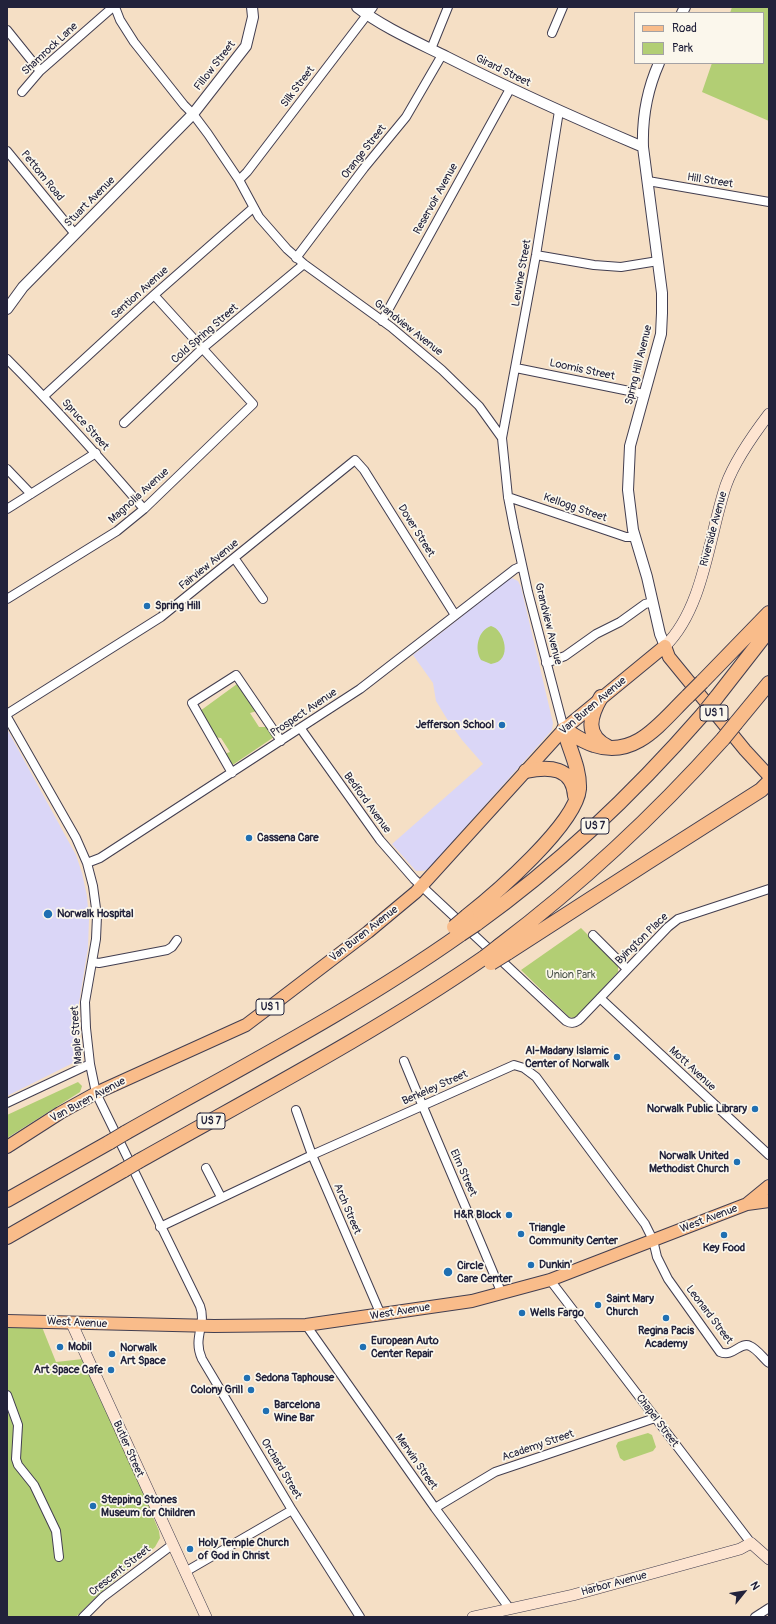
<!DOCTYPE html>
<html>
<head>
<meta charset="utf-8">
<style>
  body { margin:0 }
  #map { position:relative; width:776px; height:1624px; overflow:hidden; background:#f5dfc5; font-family:Pangolin,sans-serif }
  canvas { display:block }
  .frame { position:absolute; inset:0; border:8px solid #22223b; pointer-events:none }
  .legend { position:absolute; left:634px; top:12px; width:130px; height:52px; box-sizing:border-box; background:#fbf7ec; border:1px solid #a4a2a5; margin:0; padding:5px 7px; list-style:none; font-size:12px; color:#22223b }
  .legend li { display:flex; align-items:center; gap:8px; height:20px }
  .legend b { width:20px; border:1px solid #a4a2a5 }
  .north { position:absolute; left:724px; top:1572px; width:40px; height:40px; -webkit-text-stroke:3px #fbf7ec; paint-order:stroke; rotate:60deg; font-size:11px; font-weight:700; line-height:16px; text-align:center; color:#22223b }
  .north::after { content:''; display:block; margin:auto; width:14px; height:18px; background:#22223b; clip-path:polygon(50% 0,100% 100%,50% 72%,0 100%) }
</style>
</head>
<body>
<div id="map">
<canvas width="776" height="1624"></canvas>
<div class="frame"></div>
<ul class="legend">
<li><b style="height:5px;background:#f9bc8a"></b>Road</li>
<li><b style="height:11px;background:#b2ce74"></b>Park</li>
</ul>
<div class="north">N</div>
</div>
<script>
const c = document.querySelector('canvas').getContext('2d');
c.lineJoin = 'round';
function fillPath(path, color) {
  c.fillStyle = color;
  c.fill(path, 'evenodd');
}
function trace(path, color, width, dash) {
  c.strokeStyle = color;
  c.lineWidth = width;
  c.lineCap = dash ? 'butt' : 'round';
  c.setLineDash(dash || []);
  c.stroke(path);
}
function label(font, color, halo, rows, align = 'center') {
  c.font = font + ' Pangolin,sans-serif';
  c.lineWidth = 3.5;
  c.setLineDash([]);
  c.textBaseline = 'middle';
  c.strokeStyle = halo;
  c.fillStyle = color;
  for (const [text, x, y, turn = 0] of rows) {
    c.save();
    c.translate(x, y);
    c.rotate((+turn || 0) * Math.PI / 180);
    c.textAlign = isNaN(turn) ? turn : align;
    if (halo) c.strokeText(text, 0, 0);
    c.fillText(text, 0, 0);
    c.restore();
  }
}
const built = new Path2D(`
  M512 578 518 581 521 587 553 723 552 730 428 869 423 871H416L392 844 483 764 462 740 447 719 436 701 433 683 413 655 507 581Z
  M7 729 76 855 82 873 87 896 89 920 88 948 79 1003 76 1030 78 1050 75 1062 7 1096Z`);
const green = new Path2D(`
  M732 7H769V121L702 92 712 63H763V13H730Z
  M491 626C504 629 514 661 491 664L481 660C474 649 478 630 491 626Z
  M237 684 257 711 250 713 259 727H268L274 737 231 766 224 754 230 752 221 738 214 737 200 711Z
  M581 928 618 965V972L575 1018 569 1017 521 970Z
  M78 1082 82 1086 80 1092 7 1138V1115Z
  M7 1325 42 1327 56 1362 83 1359 98 1395 126 1452 159 1531 160 1538 155 1547 100 1593 76 1617H7Z
  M648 1433 652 1435 656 1447 653 1451 624 1461 620 1458 616 1446 618 1442Z`);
const minor = new Path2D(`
  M115 7 120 20 134 42 184 105 193 114 208 134 239 180 259 217 287 249 304 264 391 327 442 370 479 406 502 438 508 497 514 528 528 592 564 729
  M7 30 40 71
  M552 33 563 7
  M431 49 448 7
  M22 92 40 71 113 7
  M7 151 75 234
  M239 180 247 172 373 7
  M648 181 769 202
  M536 255 594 265 621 267 658 261
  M296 258 364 168 406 117 442 55
  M382 321 510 89
  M7 359C55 407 100 458 144 509
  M516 368 644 394
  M44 396 154 295 253 208
  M124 423 203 348 304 264
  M502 438 536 255 559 111
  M7 469 31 494
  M508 497 626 537H635
  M7 509 96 453
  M235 559 263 599
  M7 599 117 531 144 509 253 404 154 295
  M546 663 565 656 596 634 620 622 645 604 653 602
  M7 714 161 617 355 460 364 470 455 615
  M7 717 76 838 87 863 93 886 97 916 96 939 85 1002 86 1028 90 1064 96 1093 200 1306C207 1325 192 1337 202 1359L292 1510 360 1617
  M301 729 380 840 414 879 566 1021C571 1024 576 1023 580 1019L668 927 678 919 687 916 769 889
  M232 773 192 703 236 675 281 741
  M87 863 100 858 360 689 515 569 522 566
  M593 935 627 969
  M93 962 99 963 167 950 172 947 177 940
  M600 998 769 1155
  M404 1061C436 1139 470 1216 502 1294
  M7 1103 90 1064
  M296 1110 312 1155 381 1315
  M206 1168 221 1197
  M160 1227 312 1155 514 1065 524 1068 536 1077 645 1224 653 1240 657 1257 668 1279 720 1352C733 1358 740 1341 750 1346 757 1349 763 1358 769 1363
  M550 1280 751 1543
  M306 1325 435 1508 510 1609
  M7 1395 18 1425 16 1459 18 1465 34 1485 56 1531 59 1557
  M435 1508 495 1472 655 1418
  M185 1572 292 1510
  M83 1617 103 1597 172 1545
  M755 1617 769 1608`);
const tertiary = new Path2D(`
  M357 7C382 27 419 43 447 57 512 90 577 119 643 147
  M682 13 685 7
  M659 63C647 90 642 117 643 147L662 293V313L661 334 630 446 628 490 633 530 647 577 660 634 665 646
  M7 309 23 287 193 114 246 46 253 17 252 7`);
const secondary = new Path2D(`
  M665 646C704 608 709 535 726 485 735 460 753 435 769 414
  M72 1324 206 1617
  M473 1617 573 1595 740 1549 751 1543 769 1559`);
const primary = new Path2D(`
  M7 1147 60 1113 96 1093 246 1025 279 1000 368 932 416 892 564 729 665 646 669 657 745 750 769 776
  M747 1204 769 1201
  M7 1321 214 1326 306 1325 472 1301 550 1280 747 1204 769 1186`);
const motorway = new Path2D(`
  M702 682 769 613
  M601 697C590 716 584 735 608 747
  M716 698 769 630
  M736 723 769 683
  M564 729C574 735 583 742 594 745 636 759 661 722 688 696
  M526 771C549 766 573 767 575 796
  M467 916C495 894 576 824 579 789 580 768 569 749 564 729
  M476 924C560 864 635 792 703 714
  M499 946C581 884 655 815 723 739
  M507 953 648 862 761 790 769 782
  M125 1133C238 1069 355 1009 461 934
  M139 1161C256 1095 375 1033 485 957
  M7 1200 110 1142
  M7 1237 124 1170`);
const motorwayBridge = new Path2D(`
  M688 696 702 682
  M703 714 716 698
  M723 739 736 723
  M454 927 467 916
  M461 934 476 924
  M485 957 499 946
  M491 963 507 953
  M110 1142 125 1133
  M124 1170 139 1161`);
const markers = [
  [147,606,4,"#1f6fb2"],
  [502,725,4,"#1f6fb2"],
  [249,838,4,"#1f6fb2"],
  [48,914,5,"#1f6fb2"],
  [617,1057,4,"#1f6fb2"],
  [755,1109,4,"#1f6fb2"],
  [737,1162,4,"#1f6fb2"],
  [509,1215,4,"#1f6fb2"],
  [521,1234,4,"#1f6fb2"],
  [724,1235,4,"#1f6fb2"],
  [531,1265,4,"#1f6fb2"],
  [448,1272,5,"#1f6fb2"],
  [598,1305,4,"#1f6fb2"],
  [522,1313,4,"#1f6fb2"],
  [666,1318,4,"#1f6fb2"],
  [60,1347,4,"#1f6fb2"],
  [363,1347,4,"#1f6fb2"],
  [112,1354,4,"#1f6fb2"],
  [111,1370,4,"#1f6fb2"],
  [247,1378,4,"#1f6fb2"],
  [251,1390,4,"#1f6fb2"],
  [266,1411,4,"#1f6fb2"],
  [93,1506,4,"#1f6fb2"],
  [190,1549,4,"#1f6fb2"]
];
const shields = [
  [714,713,28],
  [595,826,28],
  [270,1007,28],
  [211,1121,28]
];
const shieldNames = [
  ["US 1",714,713],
  ["US 7",595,826],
  ["US 1",270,1007],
  ["US 7",211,1121]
];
const streetNames = [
  ["Shamrock Lane",50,49,-43],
  ["Fillow Street",215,66,-52],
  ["Girard Street",503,71,26],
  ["Silk Street",298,87,-53],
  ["Orange Street",364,152,-52],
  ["Pettom Road",42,176,51],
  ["Hill Street",710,181,9],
  ["Reservoir Avenue",436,199,-61],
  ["Stuart Avenue",90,202,-45],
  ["Leuvine Street",522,273,-80],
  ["Sention Avenue",140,293,-42],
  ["Grandview Avenue",408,328,38],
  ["Cold Spring Street",205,334,-41],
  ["Spring Hill Avenue",639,365,-76],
  ["Loomis Street",582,370,12],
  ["Spruce Street",85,425,48],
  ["Magnolia Avenue",139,496,-42],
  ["Kellogg Street",575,508,19],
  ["Riverside Avenue",714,529,-75],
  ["Dover Street",416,531,58],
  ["Fairview Avenue",209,565,-39],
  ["Grandview Avenue",548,624,76],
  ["Van Buren Avenue",593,706,-40],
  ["Prospect Avenue",304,713,-34],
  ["Bedford Avenue",367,803,54],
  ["Van Buren Avenue",364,934,-38],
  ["Byington Place",642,939,-44],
  ["Maple Street",77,1035,-94],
  ["Mott Avenue",692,1069,43],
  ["Berkeley Street",435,1088,-24],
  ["Van Buren Avenue",88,1100,-28],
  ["Elm Street",463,1173,66],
  ["Arch Street",347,1209,67],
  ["West Avenue",709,1219,-21],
  ["West Avenue",400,1312,-9],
  ["Leonard Street",709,1315,53],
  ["West Avenue",77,1323,3],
  ["Chapel Street",657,1421,53],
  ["Academy Street",538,1446,-19],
  ["Butler Street",128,1449,66],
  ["Merwin Street",416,1462,55],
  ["Orchard Street",281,1469,59],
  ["Crescent Street",120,1571,-38],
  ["Harbor Avenue",614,1584,-15]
];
const poiNames = [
  ["Spring Hill",155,606],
  ["Jefferson School",494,725,"right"],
  ["Cassena Care",257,838],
  ["Norwalk Hospital",57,914],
  ["Al-Madany Islamic",609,1051,"right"],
  ["Center of Norwalk",609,1064,"right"],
  ["Norwalk Public Library",747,1109,"right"],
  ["Norwalk United",729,1156,"right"],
  ["Methodist Church",729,1169,"right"],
  ["H&R Block",501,1215,"right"],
  ["Triangle",529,1228],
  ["Community Center",529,1241],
  ["Key Food",724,1248,"center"],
  ["Dunkin'",539,1265],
  ["Circle",457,1266],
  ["Care Center",457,1279],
  ["Saint Mary",606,1299],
  ["Church",606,1312],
  ["Wells Fargo",530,1313],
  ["Regina Pacis",666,1331,"center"],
  ["Academy",666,1344,"center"],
  ["European Auto",371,1341],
  ["Center Repair",371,1354],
  ["Mobil",68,1347],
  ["Norwalk",120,1348],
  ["Art Space",120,1361],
  ["Art Space Cafe",103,1370,"right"],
  ["Sedona Taphouse",255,1378],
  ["Colony Grill",243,1390,"right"],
  ["Barcelona",274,1405],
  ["Wine Bar",274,1418],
  ["Stepping Stones",101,1500],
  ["Museum for Children",101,1513],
  ["Holy Temple Church",198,1543],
  ["of God in Christ",198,1556]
];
const parkNames = [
  ["Union Park",571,975]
];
fillPath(built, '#dad6f7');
fillPath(green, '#b2ce74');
trace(minor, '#423e50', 10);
trace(tertiary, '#423e50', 12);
trace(secondary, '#423e50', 12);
trace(primary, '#423e50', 14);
trace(motorway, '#423e50', 16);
trace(minor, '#fff', 8);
trace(tertiary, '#fff', 10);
trace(secondary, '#fde4d0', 11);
trace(primary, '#f9bc8a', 12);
trace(motorway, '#f9bc8a', 14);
trace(motorwayBridge, '#423e50', 16, []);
trace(motorwayBridge, '#f9bc8a', 14);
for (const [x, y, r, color] of markers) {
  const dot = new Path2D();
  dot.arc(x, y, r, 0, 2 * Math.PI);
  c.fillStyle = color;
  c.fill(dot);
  trace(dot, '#fbf7ec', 1.5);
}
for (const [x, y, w] of shields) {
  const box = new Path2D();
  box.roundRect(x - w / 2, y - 8, w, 16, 3);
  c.fillStyle = '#fbf7ec';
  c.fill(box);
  trace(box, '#22223b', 1);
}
label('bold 10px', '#22223b', null, shieldNames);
label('11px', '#22223b', '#fbf7ec', streetNames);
label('bold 11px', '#22223b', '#fbf7ec', poiNames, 'left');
label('11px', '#4d564c', '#fbf7ec', parkNames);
</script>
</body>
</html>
